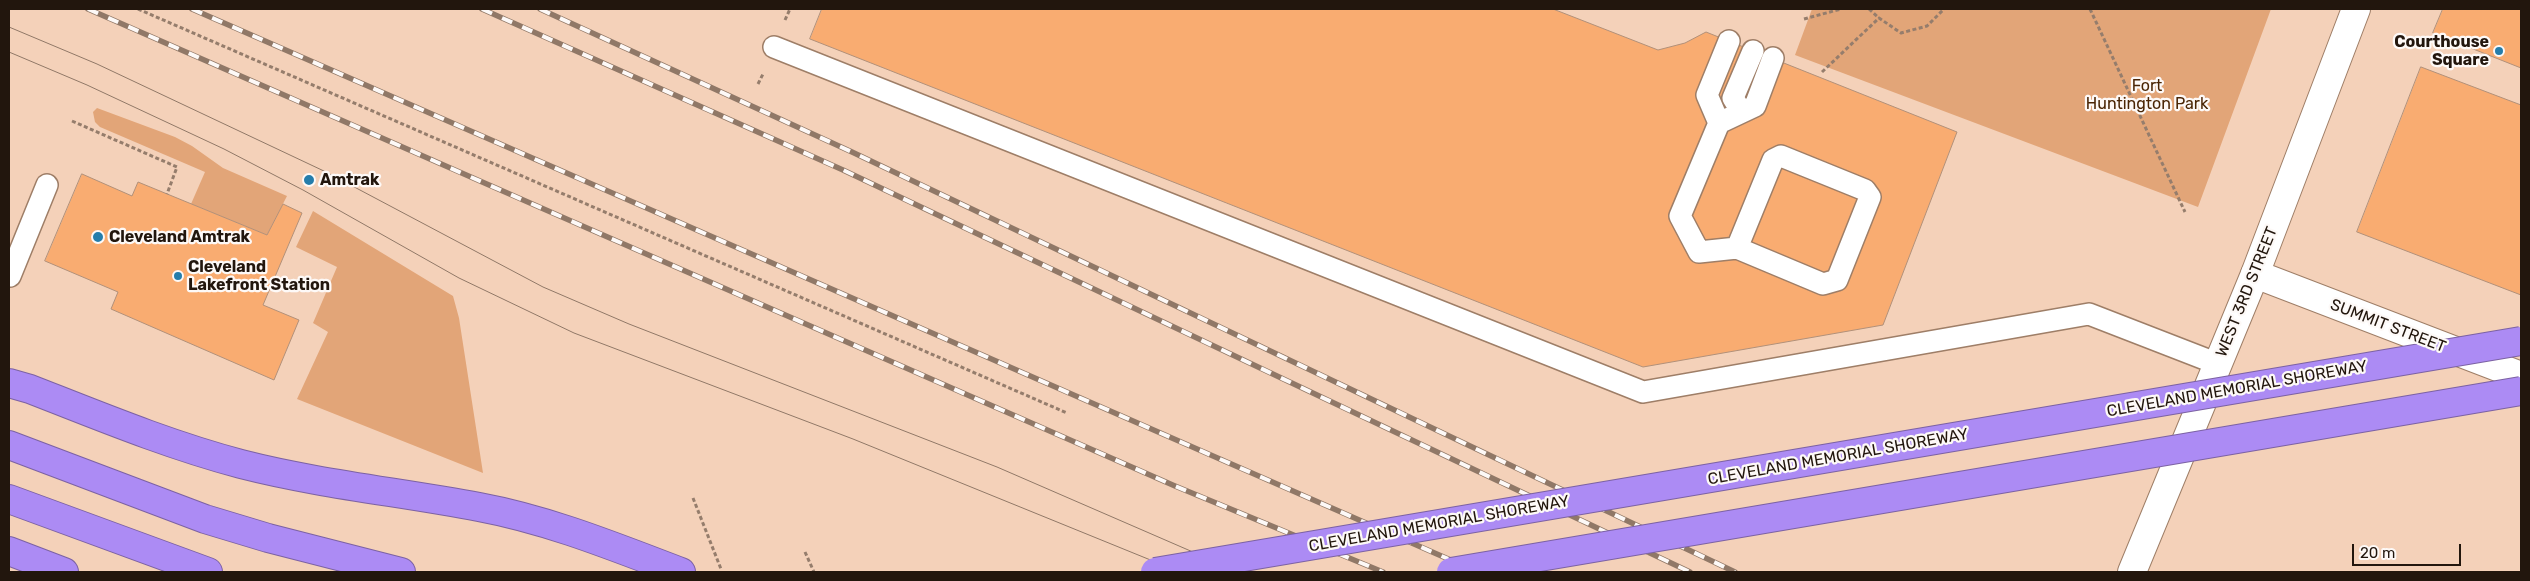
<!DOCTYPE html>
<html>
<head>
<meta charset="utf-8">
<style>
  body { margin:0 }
  #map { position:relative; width:2530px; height:581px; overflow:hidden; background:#f4d1b9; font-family:Rubik,sans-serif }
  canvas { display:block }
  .frame { position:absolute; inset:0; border:10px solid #22160d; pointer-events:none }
  .scale { position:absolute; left:2352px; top:544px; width:109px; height:22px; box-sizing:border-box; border:2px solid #22160d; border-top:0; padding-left:6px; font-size:15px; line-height:18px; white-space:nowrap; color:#22160d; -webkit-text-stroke:4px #fdf9f7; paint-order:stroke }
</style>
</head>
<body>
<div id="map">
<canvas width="2530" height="581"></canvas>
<div class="frame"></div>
<div class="scale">20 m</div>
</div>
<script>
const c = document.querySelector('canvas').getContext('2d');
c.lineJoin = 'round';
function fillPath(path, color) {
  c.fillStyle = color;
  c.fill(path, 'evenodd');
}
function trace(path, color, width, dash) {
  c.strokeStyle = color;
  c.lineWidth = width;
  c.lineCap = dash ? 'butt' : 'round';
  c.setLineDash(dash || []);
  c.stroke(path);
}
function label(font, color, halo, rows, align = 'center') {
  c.font = font + ' Rubik,sans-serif';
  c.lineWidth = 4.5;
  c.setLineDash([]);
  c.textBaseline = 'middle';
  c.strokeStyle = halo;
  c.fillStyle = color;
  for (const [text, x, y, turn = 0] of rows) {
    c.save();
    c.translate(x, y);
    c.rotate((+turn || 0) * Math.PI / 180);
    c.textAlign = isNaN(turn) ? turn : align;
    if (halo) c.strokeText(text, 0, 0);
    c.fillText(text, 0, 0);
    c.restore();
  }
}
const green = new Path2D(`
  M1812 9H2271L2198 207 1795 55Z
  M97 108 175 137 192 146 223 168 287 196 267 235 191 204 205 172 100 127 95 122 93 112Z
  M313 211 453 296 459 318 483 473 297 399 328 332 313 323 337 267 296 247Z`);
const building = new Path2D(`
  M822 9H1553L1658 50 1685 43 1706 32 1957 132 1883 325 1643 367 810 39Z
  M2443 9H2521V68L2433 33Z
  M2421 67 2521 105V295L2357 232Z
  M82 174 132 196 138 182 267 235 283 204 302 213 263 305 299 320 274 380 111 309 118 292 45 261Z`);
const path = new Path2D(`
  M138 9 1067 413
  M1869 9 1879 18
  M2090 9 2185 212
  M1804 19 1841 9
  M785 20 790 9
  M1822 72 1879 18 1901 33 1927 26 1944 9
  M758 84 763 74
  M72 121 177 167 167 194
  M693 498 721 569
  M805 552 814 572`);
const lane = new Path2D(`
  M774 47 1643 392 2089 314 2218 364
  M1741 111 1733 98 1753 51
  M1719 123 1707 95 1729 41
  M1737 248 1773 160 1781 156 1865 190 1870 197 1837 280 1823 284 1737 248 1699 252 1680 216 1719 123 1755 106 1773 58
  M10 276 47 185`);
const street = new Path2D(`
  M2255 274 2521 376`);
const secondary = new Path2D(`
  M2132 572 2255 274 2356 9`);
const highway = new Path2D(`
  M9 383 30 389C99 416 169 445 241 464 319 484 400 492 479 507 549 520 615 547 681 572
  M9 445 205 519 268 538 401 572
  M9 499 208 572
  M9 551 64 572`);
const tram = new Path2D(`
  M9 27 97 64 326 172 543 287 629 324 997 467 1239 572
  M9 52 87 85 224 149 303 190 459 278 574 333 853 439 1180 572`);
const rail = new Path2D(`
  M88 9 1175 486 1383 572
  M192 9 1478 572
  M482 9 843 170 1690 572
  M540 9 852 152 1735 572`);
const highwayBridge = new Path2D(`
  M1155 572 2521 341
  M1451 572 2521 391`);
const markers = [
  [2499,51,5,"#257dab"],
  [309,180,6,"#257dab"],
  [98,237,6,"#257dab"],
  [178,276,5,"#257dab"]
];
const poiNames = [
  ["Courthouse",2489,42,"right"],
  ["Square",2489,60,"right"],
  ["Amtrak",320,180],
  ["Cleveland Amtrak",109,237],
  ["Cleveland",188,267],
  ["Lakefront Station",188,285]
];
const parkNames = [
  ["Fort",2147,86],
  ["Huntington Park",2147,104]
];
const streetNames = [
  ["WEST 3RD STREET",2247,292,-68],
  ["SUMMIT STREET",2388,326,21],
  ["CLEVELAND MEMORIAL SHOREWAY",2237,389,-10],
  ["CLEVELAND MEMORIAL SHOREWAY",1838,457,-10],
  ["CLEVELAND MEMORIAL SHOREWAY",1439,524,-10]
];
fillPath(green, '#e2a578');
fillPath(building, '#f9ac71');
trace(building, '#b19079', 1);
trace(lane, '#9e7e67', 24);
trace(street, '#9e7e67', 30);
trace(secondary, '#9e7e67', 30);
trace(highway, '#7c62a3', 30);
trace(path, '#957d6c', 3, [4, 2.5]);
trace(lane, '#fff', 21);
trace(street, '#fff', 28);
trace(secondary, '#fff', 28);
trace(highway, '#ac8bf4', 28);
trace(tram, '#907867', 1);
trace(rail, '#907867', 5.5);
trace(rail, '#fdf9f7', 4, [11]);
trace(highwayBridge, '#7c62a3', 30, []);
trace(highwayBridge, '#ac8bf4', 28);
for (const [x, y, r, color] of markers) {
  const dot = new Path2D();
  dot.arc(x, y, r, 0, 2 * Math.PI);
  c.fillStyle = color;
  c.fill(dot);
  trace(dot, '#fdf9f7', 2);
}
label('bold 16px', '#22160d', '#fdf9f7', poiNames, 'left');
label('16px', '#4a2504', '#fdf9f7', parkNames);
label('16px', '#22160d', '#fdf9f7', streetNames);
</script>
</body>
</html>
